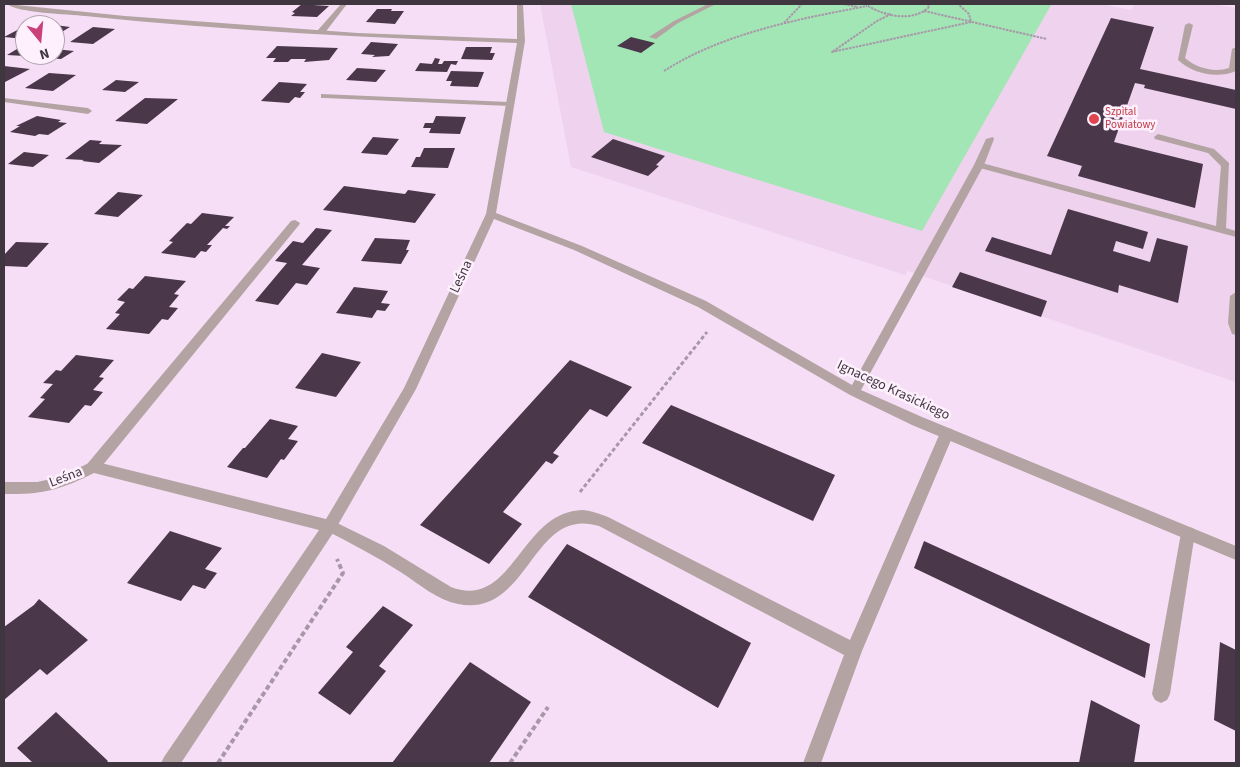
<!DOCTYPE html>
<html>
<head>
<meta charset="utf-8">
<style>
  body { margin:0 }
  #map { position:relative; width:1240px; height:767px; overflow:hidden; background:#f6dff6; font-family:"Source Sans 3",sans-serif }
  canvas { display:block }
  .frame { position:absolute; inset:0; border:5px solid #3f363f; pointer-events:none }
  .north { position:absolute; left:15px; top:15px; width:50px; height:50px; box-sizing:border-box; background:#fef0fd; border:1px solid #b2a6b1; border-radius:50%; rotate:163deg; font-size:14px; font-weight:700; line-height:20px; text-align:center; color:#3f363f }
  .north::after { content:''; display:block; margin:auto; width:18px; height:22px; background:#c9407b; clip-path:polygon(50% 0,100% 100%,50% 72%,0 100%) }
</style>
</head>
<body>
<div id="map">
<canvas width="1240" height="767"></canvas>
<div class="frame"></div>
<div class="north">N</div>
</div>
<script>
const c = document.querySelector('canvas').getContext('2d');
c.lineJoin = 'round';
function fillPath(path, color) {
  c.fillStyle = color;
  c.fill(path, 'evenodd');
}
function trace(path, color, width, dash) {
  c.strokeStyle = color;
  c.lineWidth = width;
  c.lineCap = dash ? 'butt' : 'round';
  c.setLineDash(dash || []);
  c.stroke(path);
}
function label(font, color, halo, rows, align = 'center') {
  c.font = font + ' "Source Sans 3",sans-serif';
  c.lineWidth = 5;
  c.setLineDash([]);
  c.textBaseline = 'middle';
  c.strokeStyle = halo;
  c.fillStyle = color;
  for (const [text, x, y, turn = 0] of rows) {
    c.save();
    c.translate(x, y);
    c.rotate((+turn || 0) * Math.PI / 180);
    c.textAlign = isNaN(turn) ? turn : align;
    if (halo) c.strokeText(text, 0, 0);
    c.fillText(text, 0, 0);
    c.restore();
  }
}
const built = new Path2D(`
  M540 4H1101L1131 10 1134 4H1212L1236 8V382L908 271 905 275 571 167Z`);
const green = new Path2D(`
  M571 4H1045L1051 5 922 231 604 132Z`);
const building = new Path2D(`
  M302 4 313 5 329 6 317 17 291 16 295 13 292 12Z
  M377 9H392L391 11H404L395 24 366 22Z
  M1111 18 1154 27 1140 69 1236 90V109L1144 88 1145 85 1135 83 1114 142 1203 164 1195 208 1078 176 1082 166 1047 156Z
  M55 25 70 27 55 36Z
  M25 26V39L4 37Z
  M93 27 115 29 93 44 70 42Z
  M631 37 655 43 641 53 617 46Z
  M371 42 398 44 389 56 372 57 375 55 361 54Z
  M22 46 25 47V56L7 55Z
  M277 46 308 47 338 48 329 60 304 62 306 59H291L288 62H273L276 58H266Z
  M466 47H492L490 53H495L492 60 461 59Z
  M55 49 74 51 61 59 26 56 55 55Z
  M435 58 440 59 438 64H442L444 61H458L456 65 451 64 447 72 415 71 420 63 432 64Z
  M4 67V66L30 69 5 82 4 81Z
  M357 68 374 69 386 70 376 82 346 80Z
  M451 71 484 72 478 87 450 86 452 81H446Z
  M49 73 76 75 53 91 25 88Z
  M116 80 139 82 125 92 102 90Z
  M279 82 307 84 300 92H305L300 98 295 97 289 103 261 101Z
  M145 98 178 99 147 124 115 121Z
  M37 116 61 120 58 122 67 123 48 135 39 134 35 136 10 132 20 126H16Z
  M436 116 466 117 460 134 429 133 431 128H423L425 123H433Z
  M373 137 399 139 387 155 361 153Z
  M613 139 665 156 656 165 659 166 648 176 591 157Z
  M90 140 102 141 99 144 122 145 99 163 82 161 84 160 65 159Z
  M424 148H455L448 168 411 167 416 157H420Z
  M24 152 49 155 33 167 8 164Z
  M344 186 405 194 408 190 436 194 415 223 323 210Z
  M118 192 143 195 118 217 94 214Z
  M1068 209 1148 232 1143 249 1116 241 1113 251 1150 262 1157 238 1188 246 1178 303 1119 285 1118 293 985 251 992 237 1051 255Z
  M202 213 234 217 225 226H230L227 229 223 228 207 245H212L206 252 201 251 195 258 161 253 173 242 169 241 187 223 191 224Z
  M316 228 332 230 302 265 320 268 307 285 296 283 278 305 255 301 287 263 275 261 293 241 303 243Z
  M375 238 410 240 406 250H409L401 264 361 261Z
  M16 242 49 243 27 267 4 266V255Z
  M960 272 1047 301 1041 317 952 287Z
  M145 276 186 281 174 294 179 295 169 307 178 308 168 320 162 319 149 334 106 329 120 314 115 313 125 302 117 300 129 288 133 289Z
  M354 287 388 291 381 303 390 304 385 311 377 310 372 318 336 313Z
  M322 353 361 362 336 397 295 388Z
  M76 355 114 360 99 377 104 378 93 390 103 392 91 406 85 405 69 423 28 417 45 399 40 398 53 384 43 383 56 370 61 371Z
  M570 360 632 387 607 417 590 409 553 453 559 456 552 464 546 461 503 512 522 524 489 564 420 525Z
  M671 405 835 475 813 521 642 443Z
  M270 419 298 426 288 439 298 441 284 460 281 459 267 478 227 467 243 448H245Z
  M170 531 222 548 205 569 217 573 205 589 193 585 181 601 127 583Z
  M924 541 1150 644 1145 678 914 568Z
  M567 544 751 643 718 708 528 597Z
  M39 599 88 640 47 675 40 669 4 700V627L34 605Z
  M383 606 413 625 379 666 386 671 350 715 318 693 353 652 346 647Z
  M1220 642 1236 650V731L1214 720Z
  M470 662 531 702 489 763H392Z
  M1091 700 1140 725 1134 763H1079Z
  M56 712 108 761 106 763H33L17 748Z`);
const pathFar2 = new Path2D(`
  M844 4 858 7
  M865 4C883 16 912 23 929 7L928 4
  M924 11 1047 39
  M891 14 877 21 832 52 971 22 969 14 958 4
  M784 23 802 4
  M664 71C723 33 799 19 867 6`);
const pathFar1 = new Path2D(`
  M580 492 707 332`);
const path = new Path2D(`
  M218 763 343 573 337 559
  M510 763 548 707`);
const service = new Path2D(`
  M341 4H347L324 34H318V30Z
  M708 4H716L678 23 656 39 649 37 674 21Z
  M1189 23 1193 25 1185 58C1196 68 1215 73 1229 68L1232 49 1236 47V71C1217 79 1193 74 1178 60L1185 25Z
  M321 94 509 102 513 104 509 106 324 98H321Z
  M4 98 88 108 92 111 88 114 4 102Z
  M1158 134 1214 149 1229 163 1226 228 1236 231V237L976 167 974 165 979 162 982 163 1216 226 1221 166 1208 153 1155 139 1154 137Z
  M295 220 300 223 299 225 98 471 93 473 88 471 86 467 88 463 291 221Z
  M1236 292V335L1232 334 1228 323 1230 296Z
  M947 428 952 429 954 433 862 651 821 763H803L844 655 599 526C531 505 530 618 458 604 437 600 419 584 402 573 377 557 351 543 325 530L323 526 325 522 330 520 335 522 384 546 451 587C513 611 520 512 582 510 590 510 600 514 608 517L850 640 940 433 942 429Z
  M1188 527 1193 528 1195 533 1170 694 1167 700 1161 703 1155 700 1152 694 1181 533 1183 528Z`);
const minor = new Path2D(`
  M7 4 125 16 358 33 517 39V4H523L525 41 496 213 582 246 706 301 852 385 974 165 986 139 993 137 994 139 984 165 861 390 922 417 1236 546V560L912 425 850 395 698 307 574 250 494 219 416 389 335 530 181 763H161L164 757 319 530 94 473C60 490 42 495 4 494V482H37L60 477 93 461 326 519 404 388 486 214 517 43C373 38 228 31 85 16 68 14 17 13 7 4Z`);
const markers = [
  [1094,119,6,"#e0444e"]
];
const farHealthnames = [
  ["Szpital",1105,113],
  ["Powiatowy",1105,126]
];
const streetNames = [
  ["Leśna",462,277,-65],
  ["Ignacego Krasickiego",893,391,25],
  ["Leśna",66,478,-21]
];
fillPath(built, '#efd2ee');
fillPath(green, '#a2e6b5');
fillPath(building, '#4a374a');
trace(pathFar2, '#a897a8', 2, [2.5, 1]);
trace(pathFar1, '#a897a8', 3, [4, 2.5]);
trace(path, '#a897a8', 4, [5, 3]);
fillPath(service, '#b3a4a3');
fillPath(minor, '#b3a4a3');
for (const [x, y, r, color] of markers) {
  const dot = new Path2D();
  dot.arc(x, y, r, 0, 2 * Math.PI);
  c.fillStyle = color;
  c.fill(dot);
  trace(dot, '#fef0fd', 2);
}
label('11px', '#be3a42', '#fef0fd', farHealthnames, 'left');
label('14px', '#3f363f', '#fef0fd', streetNames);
</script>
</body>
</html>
